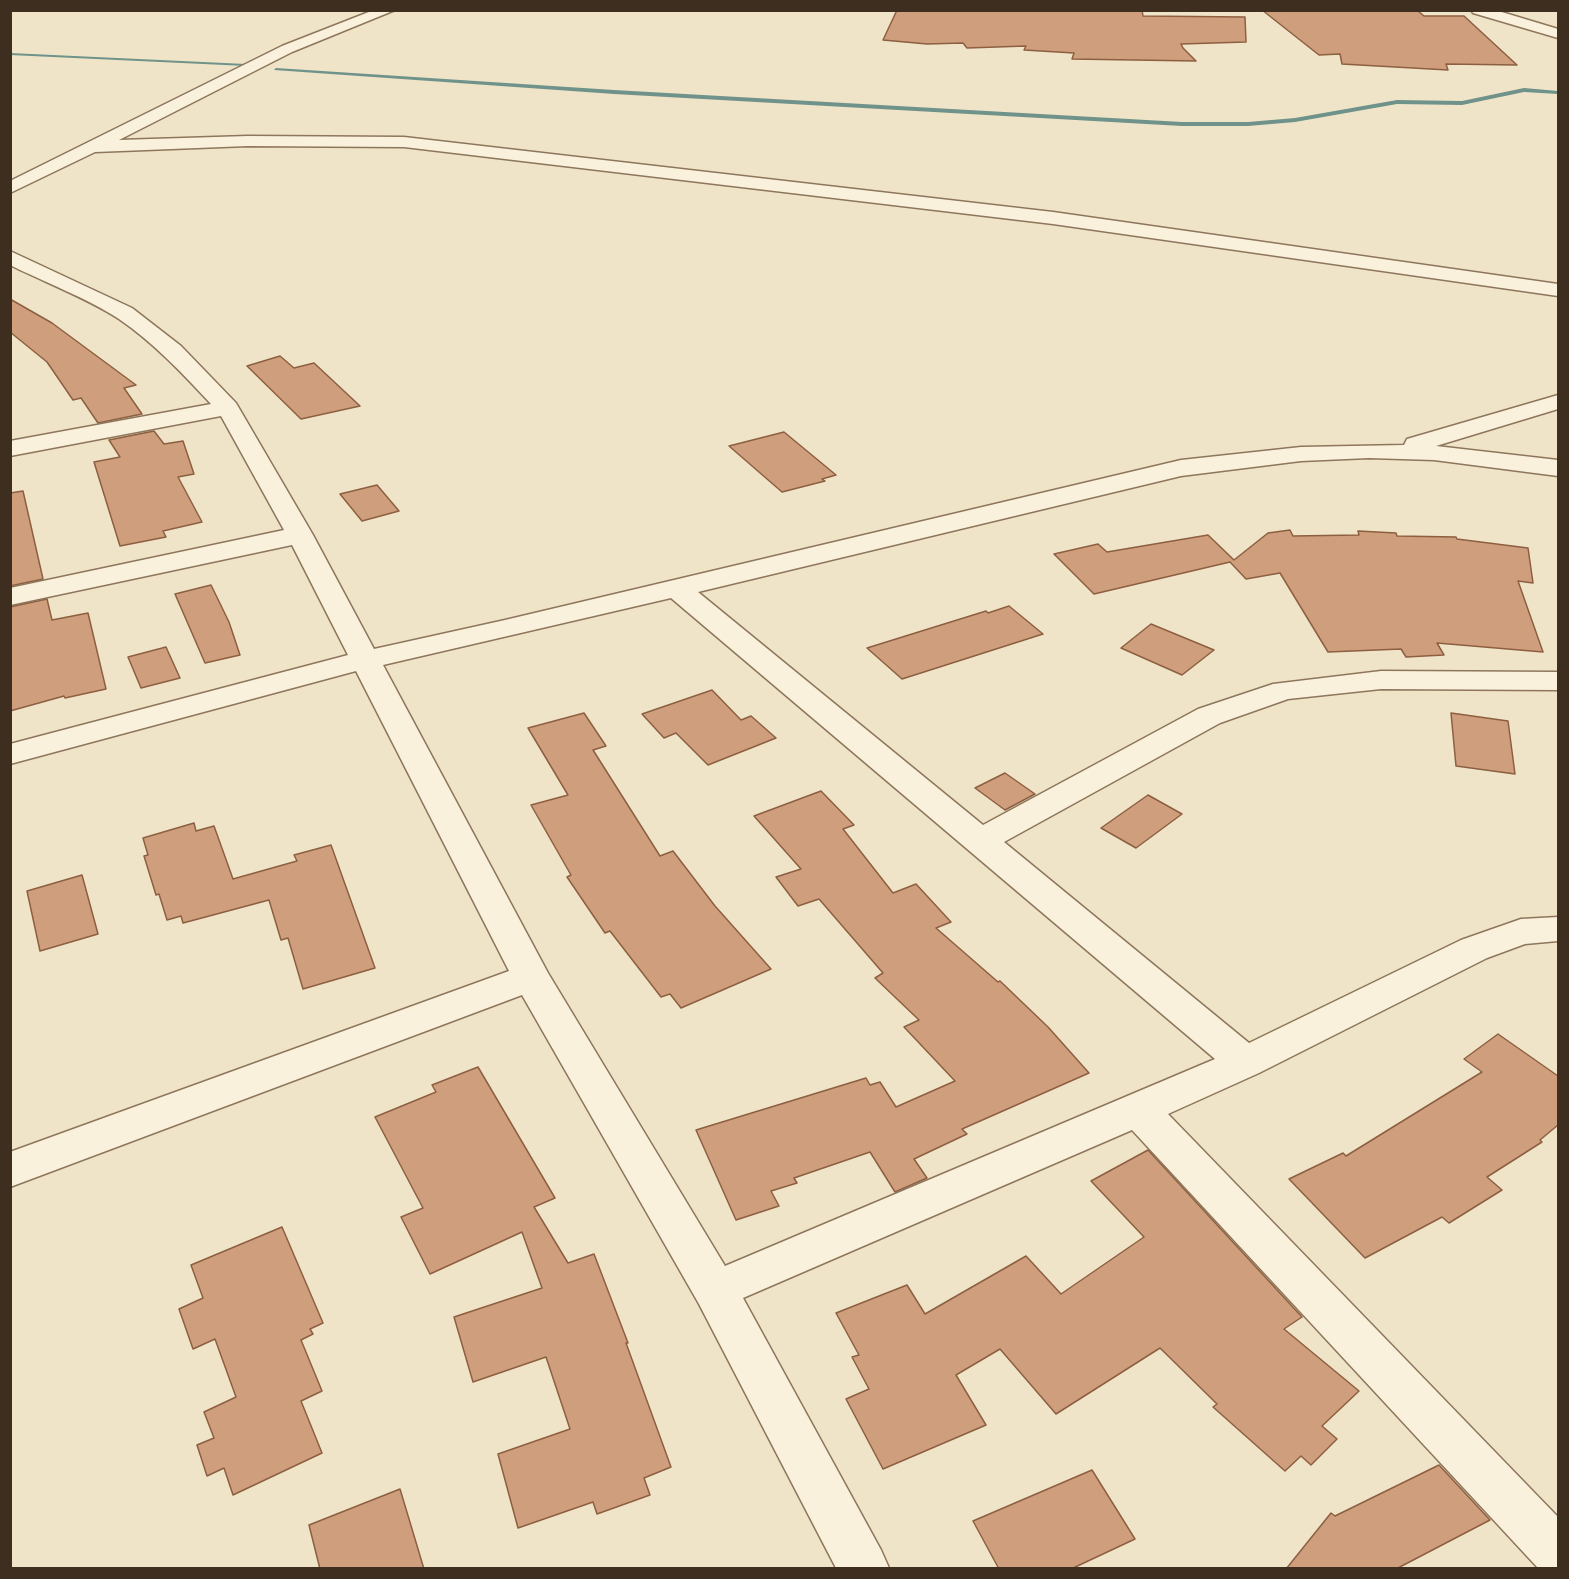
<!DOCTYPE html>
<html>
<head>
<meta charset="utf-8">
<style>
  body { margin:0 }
  #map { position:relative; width:1569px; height:1579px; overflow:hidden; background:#f0e4c8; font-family:"PT Serif",serif }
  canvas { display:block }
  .frame { position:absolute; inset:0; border:12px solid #3d2e20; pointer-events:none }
</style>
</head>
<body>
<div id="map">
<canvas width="1569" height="1579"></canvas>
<div class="frame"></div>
</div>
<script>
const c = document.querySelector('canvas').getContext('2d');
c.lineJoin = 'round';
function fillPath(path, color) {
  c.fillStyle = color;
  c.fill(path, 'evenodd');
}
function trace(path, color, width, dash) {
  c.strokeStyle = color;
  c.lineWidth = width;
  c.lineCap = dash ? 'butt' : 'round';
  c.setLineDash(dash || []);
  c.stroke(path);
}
const stream = new Path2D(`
  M10 53 246 64 248 65 246 66 10 55Z
  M276 68 614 90 1182 122H1248L1295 118 1397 100 1462 101 1524 88 1558 91V94L1524 92 1462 105 1397 104 1295 122 1248 126H1182L614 94 274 70Z`);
const building = new Path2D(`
  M897 10H1142L1143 16 1245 17 1246 42 1181 44 1183 48 1196 61 1072 59 1074 53 1024 50 1026 46 967 48 963 43 927 44 883 40Z
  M1262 10 1418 11 1424 16H1464L1517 65 1446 64 1448 70 1342 64 1340 54 1319 55Z
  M10 299 52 323 136 385 124 388 142 414 98 423 81 398 73 400 47 362 10 332Z
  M280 356 294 368 314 363 360 406 301 419 247 366Z
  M154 431 164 444 183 441 194 474 178 477 202 522 163 531 166 537 120 546 94 462 120 457 109 440Z
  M784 432 836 475 822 479 825 481 782 492 729 446Z
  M377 485 399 511 362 521 340 494Z
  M23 491 43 579 10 586V493Z
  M1290 530 1293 536 1359 535 1358 531 1396 533 1397 536 1456 537 1457 539 1528 548 1533 583 1518 581 1543 652 1437 643 1444 655 1406 657 1401 649 1328 652 1280 573 1246 579 1230 562 1094 594 1054 554 1098 544 1107 552 1208 535 1234 560 1268 533Z
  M211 585 229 622 240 655 205 663 175 594Z
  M47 599 52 620 88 613 106 689 65 698 64 696 10 711V607Z
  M1009 606 1043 634 902 679 867 648 986 611 988 613Z
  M1151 624 1214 650 1182 675 1121 648Z
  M166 647 180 678 141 688 128 657Z
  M712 690 741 720 751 716 776 738 708 765 676 733 664 738 642 714Z
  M584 713 606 746 593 750 660 856 673 851 715 906 771 969 681 1008 670 994 661 997 610 931 605 933 567 877 571 875 531 805 568 795 528 728Z
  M1451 713 1508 721 1515 774 1456 766Z
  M1005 773 1035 794 1005 810 975 788Z
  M821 791 854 825 843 829 893 893 916 884 951 922 936 928 998 982 1000 981 1048 1027 1089 1073 962 1129 967 1134 914 1159 927 1178 895 1192 870 1152 794 1178 797 1183 771 1191 779 1206 736 1220 696 1130 866 1078 870 1085 880 1082 896 1107 955 1081 904 1027 919 1020 875 978 883 973 819 899 798 906 776 877 801 869 754 816Z
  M1148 795 1182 814 1136 848 1101 828Z
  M194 823 196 831 214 826 233 879 297 861 294 855 331 845 375 968 303 989 288 938 281 940 269 900 183 923 181 916 167 920 159 894 156 895 144 856 148 855 143 838Z
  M82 875 98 934 40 951 27 891Z
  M1498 1034 1558 1076V1125L1540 1140 1542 1142 1487 1177 1502 1190 1449 1223 1442 1217 1365 1258 1289 1179 1343 1153 1346 1156 1482 1072 1464 1059Z
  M478 1067 555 1198 534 1207 568 1263 594 1254 628 1343H626L671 1467 644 1478 650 1495 597 1514 593 1502 518 1528 498 1454 570 1429 546 1357 473 1382 454 1317 542 1288 522 1232 430 1274 401 1217 423 1208 375 1117 436 1092 432 1085Z
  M1148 1150 1302 1317 1284 1329 1359 1391 1322 1426 1337 1439 1311 1465 1301 1456 1285 1471 1213 1407 1217 1404 1160 1348 1056 1414 1000 1349 956 1375 986 1425 883 1469 846 1399 869 1389 852 1357 859 1355 836 1313 907 1285 925 1314 1026 1256 1061 1294 1144 1237 1091 1181Z
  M282 1227 323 1323 310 1329 313 1334 301 1340 322 1391 301 1401 322 1453 233 1495 224 1468 207 1476 197 1445 214 1438 204 1412 236 1397 215 1339 193 1349 179 1309 203 1298 191 1265Z
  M1439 1465 1490 1520 1396 1569H1286L1331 1513 1335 1516Z
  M1092 1470 1135 1539 1071 1569H999L973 1521Z
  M400 1489 424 1569H320L309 1525Z`);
const minor = new Path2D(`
  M374 10H395L292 52 119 140 248 136 404 137 1053 212 1558 284V296L1053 224 404 147 248 146 95 152 10 193V181L282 46Z
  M1471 10H1495L1558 29V38L1473 13Z
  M10 251 132 308 181 346 236 403 313 535 374 649 505 620 1181 460 1301 447 1404 445 1407 439 1558 395V409L1436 446 1558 460V476L1434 460 1369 458 1301 461 1181 476 698 592 983 825 1198 709 1273 684 1381 671 1558 672V690L1381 689 1288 699 1220 723 1004 842 1249 1043 1461 940 1521 919 1558 917V941L1525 944 1487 958 1259 1073 1168 1114 1558 1517V1568H1538L1132 1130 743 1298 881 1550 889 1568H836L699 1304 522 995 10 1187V1152L509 971 356 671 10 764V744L348 655 292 545 10 605V588L284 530 221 416 10 456V441L211 404C182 373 154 343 119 319 89 299 44 282 10 265ZM671 598 1215 1059 725 1266 548 973 383 665Z`);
fillPath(stream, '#6f938a');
fillPath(building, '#cf9f7d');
trace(building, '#8d5f41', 1.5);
trace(minor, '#8d765c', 3);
fillPath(minor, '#faf1dc');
</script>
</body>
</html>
